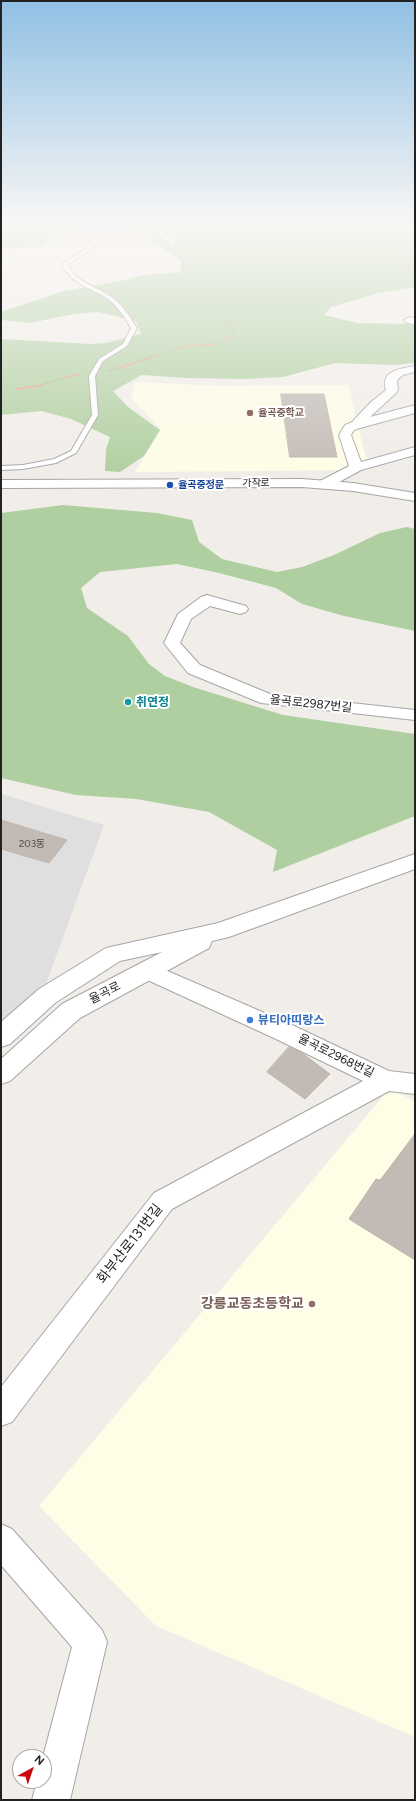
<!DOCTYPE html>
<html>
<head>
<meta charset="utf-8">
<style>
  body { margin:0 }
  #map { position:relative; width:416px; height:1801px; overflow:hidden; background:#f1eee9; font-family:Figtree,sans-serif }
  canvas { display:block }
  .frame { position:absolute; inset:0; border:2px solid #222; pointer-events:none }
  .north { position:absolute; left:12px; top:1749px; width:40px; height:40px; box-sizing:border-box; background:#fff; border:1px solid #a7a7a7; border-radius:50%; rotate:40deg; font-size:11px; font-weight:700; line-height:16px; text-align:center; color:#222 }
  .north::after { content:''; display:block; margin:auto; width:14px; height:18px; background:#cb090e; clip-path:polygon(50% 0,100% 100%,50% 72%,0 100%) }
</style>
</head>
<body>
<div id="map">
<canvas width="416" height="1801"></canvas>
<div class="frame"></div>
<div class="north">N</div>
</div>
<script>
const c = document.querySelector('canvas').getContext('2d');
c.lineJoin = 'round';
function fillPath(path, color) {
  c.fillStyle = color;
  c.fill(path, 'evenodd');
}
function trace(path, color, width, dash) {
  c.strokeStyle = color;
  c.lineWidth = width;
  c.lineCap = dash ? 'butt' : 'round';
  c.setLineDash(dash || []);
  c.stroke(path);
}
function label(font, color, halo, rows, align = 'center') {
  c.font = font + ' Figtree,"Noto Sans KR",sans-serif';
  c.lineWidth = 4;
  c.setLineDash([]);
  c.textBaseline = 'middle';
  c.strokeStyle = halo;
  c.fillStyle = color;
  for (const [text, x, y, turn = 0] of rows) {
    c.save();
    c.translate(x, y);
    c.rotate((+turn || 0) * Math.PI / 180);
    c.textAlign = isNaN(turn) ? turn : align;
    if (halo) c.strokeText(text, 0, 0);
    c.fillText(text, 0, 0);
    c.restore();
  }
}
const residential = new Path2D(`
  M1 794 104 825 43 992 1 1022Z`);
const education = new Path2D(`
  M135 382 221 386 348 385 369 470 135 472 161 429 131 398Z
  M390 1088 415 1102V1737L156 1626 39 1506Z`);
const forest = new Path2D(`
  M1 225H74L42 247 1 249Z
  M128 225H415V286L412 288 378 293 331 307 324 315 358 323 410 324 415 325V363L395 365 335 363 283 377 244 379 186 378 142 375 113 391 128 407 160 430 144 456 120 472 105 471 106 449 110 437 71 419 42 411 1 415V339L91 344 106 343 141 334 136 321 98 312 74 314 30 323 1 320V312L64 291 116 282 143 275 180 272 182 261 156 244 131 232Z
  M63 505 157 513 192 520 199 542 222 559 277 572 302 567 334 555 380 533 407 527 415 529V631L344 616 302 604 276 588 219 573 177 564 100 572 81 588 87 608 128 636 149 664 165 676 193 687 283 715 415 734V816L273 872 277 850 209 812 136 799 76 795 1 778V513Z`);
const building = new Path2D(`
  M281 394H324L337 457H290Z
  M1 820 67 840 49 863 1 849Z
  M289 1047 302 1053 330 1074 305 1099 267 1072Z
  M415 1134V1260L349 1219 376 1179 380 1180Z`);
const pathFar1 = new Path2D(`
  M146 359 188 346 212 345 222 339 233 337 235 333 229 324 222 321`);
const path = new Path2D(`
  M109 371 149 358
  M16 389 37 386 79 374`);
const service = new Path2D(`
  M125 225H132L104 236 89 251 68 264C76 284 98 286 114 299 124 307 130 317 137 328L127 346 103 361 95 376 98 415 76 453 56 463 23 469 1 470V466L23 465 54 459 71 451 92 415 89 376 99 359 123 344 131 328C125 317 118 307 108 299 91 287 71 285 62 264L85 249 100 234Z
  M155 225H159V229L175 243V245H171L155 230Z`);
const minor = new Path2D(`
  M409 317 415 318V325L405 322 404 320Z
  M415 366V372L403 375 397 380 398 390 396 393 370 417 415 405V413L360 428 354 430 351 435 361 462 415 447V455L361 470 330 487H320L318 484 320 481 349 466 339 435 345 425 352 422 371 402 385 391 386 390C380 370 400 369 415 366Z
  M207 595 246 606 248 609 246 612 240 614 210 606 191 619 180 643 200 665 270 694 415 710V720L261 703 188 673 164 643 178 614 201 597Z
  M149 963 290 1024 389 1071 415 1074V1094L389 1091 172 1209 12 1422 1 1426V1387L154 1193 363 1081 274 1038 141 977 138 971 141 965Z
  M1 1524 12 1529 102 1630 107 1642 70 1800H32L37 1781H44L43 1757 72 1647 1 1565Z`);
const tertiary = new Path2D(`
  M302 479 353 483 415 493V501L353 491 302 487 1 488V480Z
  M415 854V869L229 937 212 941 209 948 80 1018 10 1081 1 1084V1059L62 1004 162 952 120 961 55 1003 10 1044 1 1047V1022L39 989 106 948 218 923Z`);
const markers = [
  [250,413,4,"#8d6e63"],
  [170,485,4,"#1a4fb4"],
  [128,702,4,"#0f9aa8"],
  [250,1020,4,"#3f7fe0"],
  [312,1304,4,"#8d6e63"]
];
const farEducationnames = [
  ["율곡중학교",258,413]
];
const farStreetnames = [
  ["가작로",256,483]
];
const farTransitnames = [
  ["율곡중정문",178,485]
];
const numberNames = [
  ["203동",32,844]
];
const cultureNames = [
  ["취연정",136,702]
];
const streetNames = [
  ["율곡로2987번길",311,704,6],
  ["율곡로",105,993,-27],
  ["율곡로2968번길",336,1056,26]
];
const shopNames = [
  ["뷰티아띠랑스",258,1020]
];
const nearStreetnames = [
  ["화부산로131번길",130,1244,-52]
];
const nearEducationnames = [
  ["강릉교동초등학교",304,1304]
];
fillPath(residential, '#e0dfdf');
fillPath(education, '#fefde6');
fillPath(forest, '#afcfa0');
fillPath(building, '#c2bab5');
trace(building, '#c3b5ac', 1);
trace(service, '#a6a6a6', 2);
trace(minor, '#a6a6a6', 2);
trace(tertiary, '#a6a6a6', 2);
trace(pathFar1, '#f48177', 1, [1, 1]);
trace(path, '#f48177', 1.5, [1, 1]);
fillPath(service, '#fff');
fillPath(minor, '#fff');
fillPath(tertiary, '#fff');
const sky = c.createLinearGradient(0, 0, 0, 477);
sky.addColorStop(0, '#90c0e4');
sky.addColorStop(0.47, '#f9f7f5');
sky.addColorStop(1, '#f9f7f500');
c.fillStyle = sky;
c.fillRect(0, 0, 416, 477);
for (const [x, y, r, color] of markers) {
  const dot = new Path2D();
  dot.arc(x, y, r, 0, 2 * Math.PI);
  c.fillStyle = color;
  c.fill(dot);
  trace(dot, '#fff', 1.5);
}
label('bold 10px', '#785e54', '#fff', farEducationnames, 'left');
label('10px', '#222', '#fff', farStreetnames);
label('bold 10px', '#164399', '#fff', farTransitnames, 'left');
label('10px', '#4a4847', null, numberNames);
label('bold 12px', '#0d838f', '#fff', cultureNames, 'left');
label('12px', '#222', '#fff', streetNames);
label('bold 12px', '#366cbe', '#fff', shopNames, 'left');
label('14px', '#222', '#fff', nearStreetnames);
label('bold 14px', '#785e54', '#fff', nearEducationnames, 'right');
</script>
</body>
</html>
